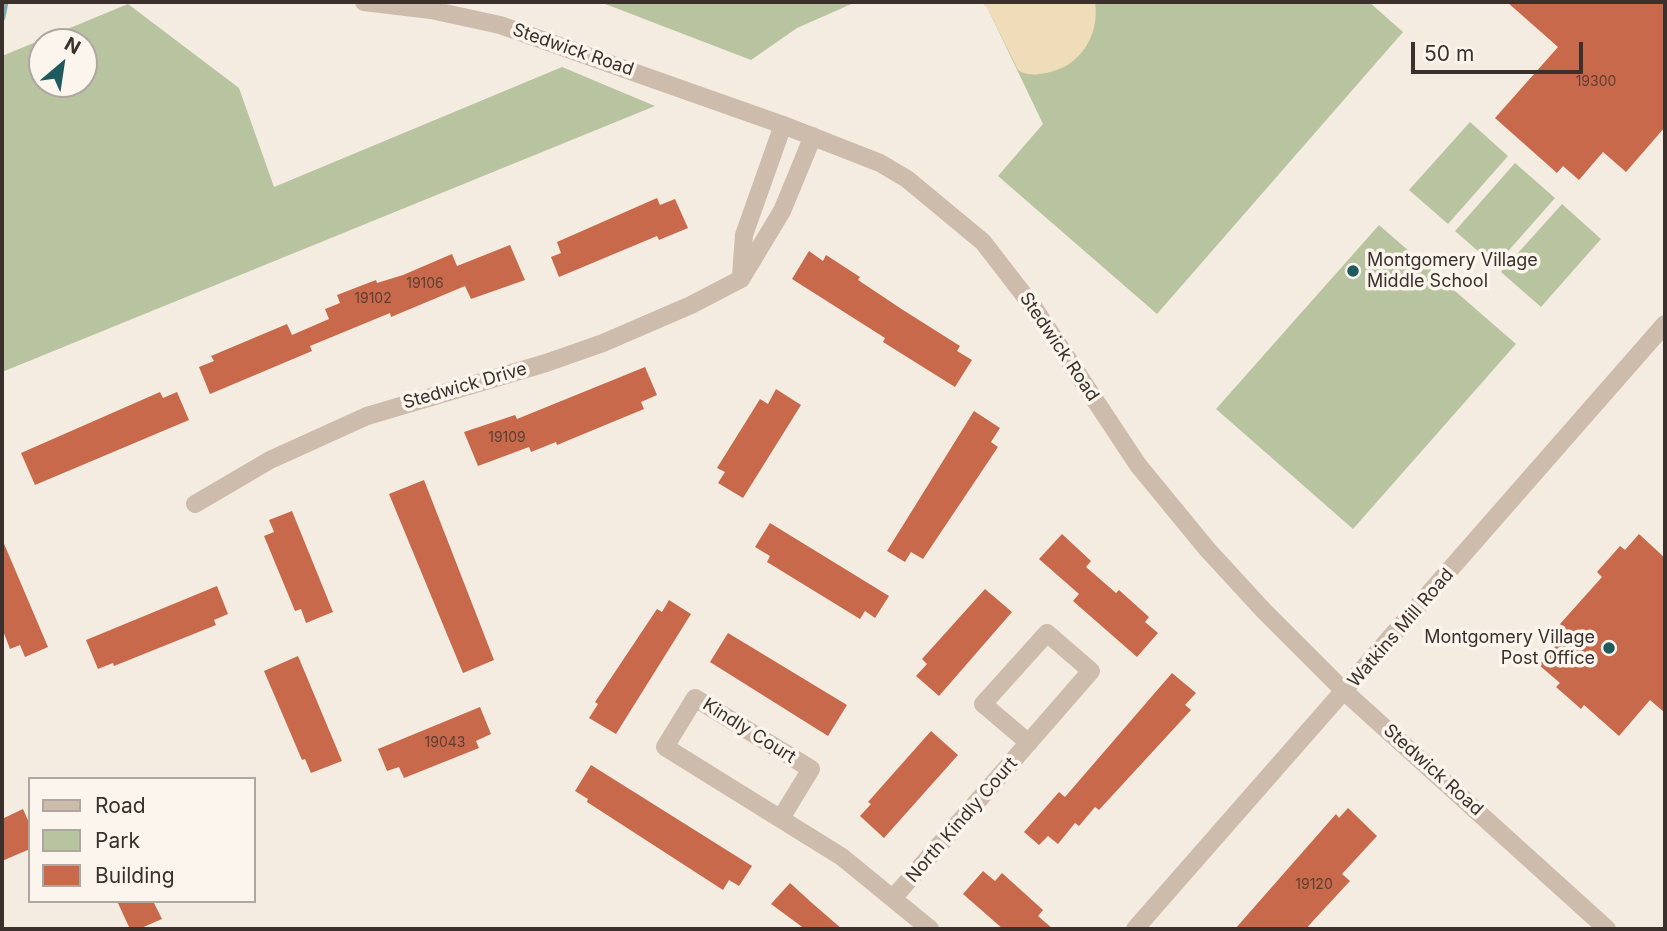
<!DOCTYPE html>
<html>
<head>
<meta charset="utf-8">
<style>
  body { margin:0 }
  #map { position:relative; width:1667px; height:931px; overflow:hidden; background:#f4ebe1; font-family:Inter,sans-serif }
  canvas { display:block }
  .frame { position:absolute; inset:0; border:4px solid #3b302b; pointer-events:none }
  .legend { position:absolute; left:28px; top:777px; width:228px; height:126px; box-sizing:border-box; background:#fbf5ee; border:2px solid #aea6a0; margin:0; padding:9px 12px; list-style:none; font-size:21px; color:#3b302b }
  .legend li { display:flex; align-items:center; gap:14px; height:35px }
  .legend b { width:35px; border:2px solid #aea6a0 }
  .north { position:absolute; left:28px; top:28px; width:70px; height:70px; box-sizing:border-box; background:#fbf5ee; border:2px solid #aea6a0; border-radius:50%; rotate:29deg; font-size:19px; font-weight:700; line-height:28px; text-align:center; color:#3b302b }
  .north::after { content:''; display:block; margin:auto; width:24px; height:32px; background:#1f5a5e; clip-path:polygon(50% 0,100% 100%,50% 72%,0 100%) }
  .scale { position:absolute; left:1411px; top:42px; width:172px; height:32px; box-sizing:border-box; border:4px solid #3b302b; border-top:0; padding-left:9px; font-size:21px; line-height:24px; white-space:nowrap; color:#3b302b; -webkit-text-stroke:5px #fbf5ee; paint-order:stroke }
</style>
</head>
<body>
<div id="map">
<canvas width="1667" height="931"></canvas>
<div class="frame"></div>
<ul class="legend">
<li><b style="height:9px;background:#cdbbac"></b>Road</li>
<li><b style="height:19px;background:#b8c4a0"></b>Park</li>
<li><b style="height:19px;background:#c8694b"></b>Building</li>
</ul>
<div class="north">N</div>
<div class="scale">50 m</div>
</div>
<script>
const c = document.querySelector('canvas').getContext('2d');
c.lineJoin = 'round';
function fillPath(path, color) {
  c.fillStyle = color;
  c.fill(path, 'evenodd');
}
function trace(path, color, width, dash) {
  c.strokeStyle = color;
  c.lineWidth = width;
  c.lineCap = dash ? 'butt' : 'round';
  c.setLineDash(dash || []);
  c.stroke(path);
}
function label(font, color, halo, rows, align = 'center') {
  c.font = font + ' Inter,sans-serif';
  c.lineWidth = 7;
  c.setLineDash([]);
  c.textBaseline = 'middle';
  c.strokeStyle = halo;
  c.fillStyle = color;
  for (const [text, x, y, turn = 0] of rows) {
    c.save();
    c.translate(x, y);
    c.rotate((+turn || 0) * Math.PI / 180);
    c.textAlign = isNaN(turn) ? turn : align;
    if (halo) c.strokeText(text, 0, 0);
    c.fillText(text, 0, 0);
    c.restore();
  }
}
const green = new Path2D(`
  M600 2H856L797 28 751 60Z
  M981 2H1369L1403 32 1157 314 998 176 1043 124 987 7Z
  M128 4 239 88 274 187 562 67 655 106 2 372V56ZM42 42H84V84H42Z
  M1470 122 1508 156 1448 224 1409 190Z
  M1515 163 1555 198 1495 266 1455 231Z
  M1562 204 1601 239 1541 307 1501 272Z
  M1379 225 1516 344 1353 529 1216 409Z`);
const sand = new Path2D(`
  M981 2H1095C1100 36 1080 67 1046 73 1036 75 1027 76 1018 70L987 7Z`);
const stream = new Path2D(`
  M2 17 5 2`);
const building = new Path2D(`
  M1507 2H1665V127L1626 172 1603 152 1579 180 1563 166 1557 173 1495 118 1558 47Z
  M657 198 660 205 675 199 688 228 659 240 657 236 559 277 551 257 561 253 557 242Z
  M510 245 525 280 471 299 465 286 391 317 390 313 310 346 312 351 210 394 199 367 214 361 211 356 287 324 292 335 329 319 325 309 340 303 337 295 376 280 377 283 403 275 452 254 457 266Z
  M809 251 823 261 826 255 860 277 858 280 903 310 960 346 957 351 972 360 955 387 883 342 885 338 792 279Z
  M645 367 657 395 641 402 644 409 557 445 556 442 531 452 529 447 478 466 464 432 515 415 517 419Z
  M776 389 801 405 743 498 718 483 725 472 717 468 760 399 768 404Z
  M160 392 163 398 177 392 189 420 35 485 21 453Z
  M974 411 1000 428 991 442 998 447 923 559 911 552 905 562 887 551Z
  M424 480 494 660 463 673 389 494Z
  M292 511 333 612 306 623 301 609 295 611 264 536 274 532 269 520Z
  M770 523 889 596 875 618 865 611 860 619 767 562 770 556 755 547Z
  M1062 534 1091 561 1086 567 1116 593 1119 590 1149 617 1145 622 1158 633 1137 657 1073 601 1079 594 1039 559Z
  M1639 534 1665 558V713L1650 700 1619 736 1584 705 1581 709 1556 687 1560 683 1539 665 1568 631 1560 624 1602 577 1597 572 1620 546 1625 550Z
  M2 539 48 647 25 657 20 645 10 649 2 628Z
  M217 586 228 614 214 620 216 625 114 666 113 663 98 669 86 640Z
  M985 589 1012 612 939 696 916 676 927 664 922 659Z
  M669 600 691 614 616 734 589 718 598 704 595 702 657 609 662 612Z
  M728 633 847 705 828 736 710 662Z
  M298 656 342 761 311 773 305 759 302 760 264 671Z
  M1172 673 1196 693 1185 705 1191 710 1099 810 1095 807 1079 826 1075 823 1058 844 1048 836 1039 845 1024 832 1059 792 1065 797Z
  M480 707 491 734 476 741 479 748 404 778 399 767 387 771 378 749Z
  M931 731 958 755 884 838 860 816 871 804 868 802Z
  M591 765 752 866 739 886 729 880 723 890 587 802 588 799 575 791Z
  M1348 808 1377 836 1342 874 1350 881 1312 922 1306 929H1235L1336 814 1339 818Z
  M23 809 30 825V849L2 861V819Z
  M983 871 995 881 1002 873 1043 910 1038 916 1053 929H1003L963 894Z
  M790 883 812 903 842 929H805L771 904Z
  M117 901H153L162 919 139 929H130Z`);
const minor = new Path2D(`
  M364 2 431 10 500 25 783 125 880 163 907 179 983 242 1034 308 1138 465 1207 549 1264 611 1345 692 1607 929
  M741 276 744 235 783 125
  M195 504 270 460 367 416 546 363 603 343 691 305 741 279 782 211 813 136
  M781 818 811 769 695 698 665 747 842 857 930 929
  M894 897 1091 671 1047 633 983 704 1029 743
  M1135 929 1665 324`);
const markers = [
  [1353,271,7,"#1f5a5e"],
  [1609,648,7,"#1f5a5e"]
];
const numberNames = [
  ["19300",1596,82],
  ["19106",425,284],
  ["19102",373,299],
  ["19109",507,438],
  ["19043",445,743],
  ["19120",1314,885]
];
const streetNames = [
  ["Stedwick Road",573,50,19],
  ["Stedwick Road",1059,347,56],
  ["Stedwick Drive",465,386,-16],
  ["Watkins Mill Road",1401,628,-49],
  ["Kindly Court",749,731,32],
  ["Stedwick Road",1433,770,42],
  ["North Kindly Court",962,820,-49]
];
const poiNames = [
  ["Montgomery Village",1367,261],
  ["Middle School",1367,282],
  ["Montgomery Village",1595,638,"right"],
  ["Post Office",1595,659,"right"]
];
fillPath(green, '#b8c4a0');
fillPath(sand, '#efdcb8');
trace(stream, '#7fb0b2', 7);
fillPath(building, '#c8694b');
trace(minor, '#cdbbac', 18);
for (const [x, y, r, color] of markers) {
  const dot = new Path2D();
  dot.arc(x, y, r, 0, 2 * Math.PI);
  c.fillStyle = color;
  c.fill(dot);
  trace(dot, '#fbf5ee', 2.5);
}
label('14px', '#5e3e33', null, numberNames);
label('18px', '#3b302b', '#fbf5ee', streetNames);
label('18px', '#3b302b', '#fbf5ee', poiNames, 'left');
</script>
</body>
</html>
